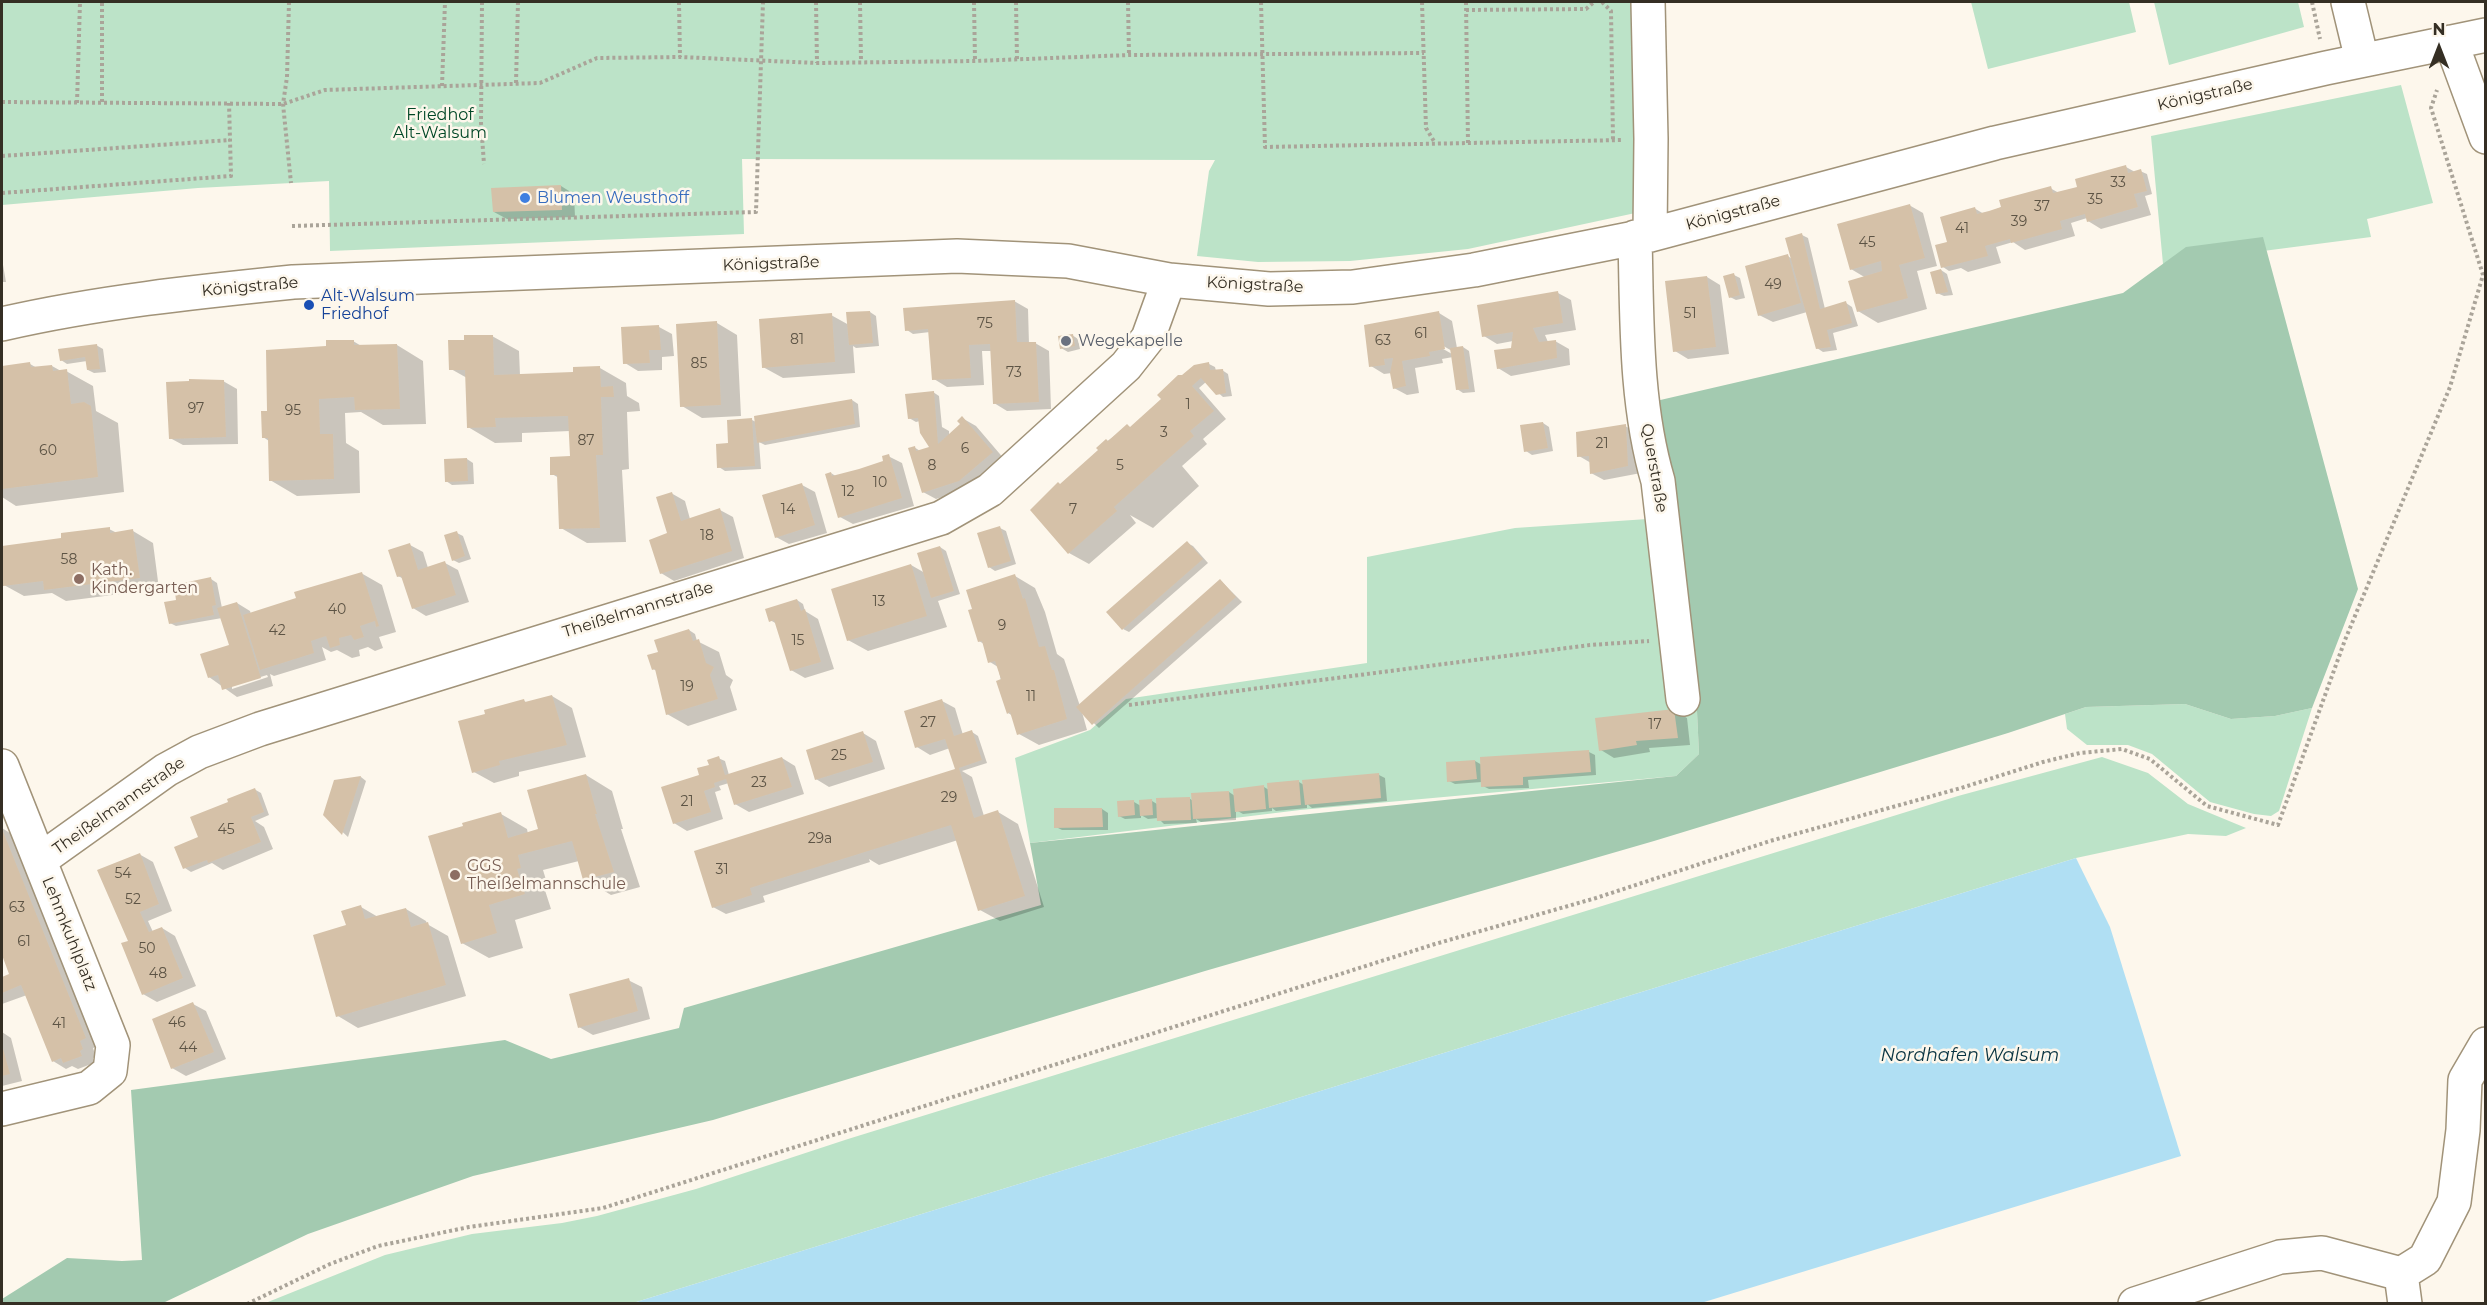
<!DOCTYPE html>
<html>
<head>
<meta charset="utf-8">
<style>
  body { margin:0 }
  #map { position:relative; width:2487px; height:1305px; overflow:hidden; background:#fdf7ec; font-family:Montserrat,sans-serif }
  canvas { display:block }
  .frame { position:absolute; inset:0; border:3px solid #352f24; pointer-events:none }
  .north { position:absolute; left:2409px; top:18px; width:60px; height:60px; -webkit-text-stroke:4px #fdf7ec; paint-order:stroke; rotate:0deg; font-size:16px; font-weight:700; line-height:24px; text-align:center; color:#352f24 }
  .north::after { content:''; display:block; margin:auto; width:21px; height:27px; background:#352f24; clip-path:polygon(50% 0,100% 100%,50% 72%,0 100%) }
</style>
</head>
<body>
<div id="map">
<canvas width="2487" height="1305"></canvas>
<div class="frame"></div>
<div class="north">N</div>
</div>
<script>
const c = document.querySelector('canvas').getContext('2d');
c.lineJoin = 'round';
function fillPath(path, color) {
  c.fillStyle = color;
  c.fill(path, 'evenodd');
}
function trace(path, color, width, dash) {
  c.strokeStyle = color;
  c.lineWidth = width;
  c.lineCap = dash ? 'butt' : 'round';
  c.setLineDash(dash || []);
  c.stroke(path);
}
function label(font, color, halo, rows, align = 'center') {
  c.font = font + ' Montserrat,sans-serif';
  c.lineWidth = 5;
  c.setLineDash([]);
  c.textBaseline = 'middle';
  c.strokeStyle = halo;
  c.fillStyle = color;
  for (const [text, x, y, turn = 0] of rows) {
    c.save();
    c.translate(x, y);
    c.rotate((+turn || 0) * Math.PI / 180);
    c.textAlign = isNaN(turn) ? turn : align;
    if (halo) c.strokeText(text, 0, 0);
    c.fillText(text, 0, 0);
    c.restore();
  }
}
const green = new Path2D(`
  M2 2H1639L1640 212 1468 249 1350 261 1258 262 1197 256 1209 171 1215 160 742 159 744 234 330 251 329 181 198 188 2 205Z
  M1971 2H2129L2136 32 1988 69Z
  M2154 2H2298L2304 27 2169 65Z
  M2401 85 2433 203 2367 219 2371 237 2163 264 2151 136Z
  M1677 517 1695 669 1699 754 1676 776 1300 810 1030 843 1015 758 1090 730 1126 699 1367 663V557L1515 528Z
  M2185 704 2231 719 2275 716 2312 708 2279 811 2271 816 2254 814 2210 802 2152 754 2128 745H2087L2067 729 2065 714 2086 707Z
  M2102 757 2148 773 2188 804 2246 828 2226 836 2188 834 2076 858 633 1303 263 1304 385 1255 472 1234 562 1223 597 1216 696 1189 848 1139 1958 796Z`);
const forest = new Path2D(`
  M2263 237 2358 589 2312 708 2275 716 2231 719 2185 704 2086 707 2008 733 1654 841 1205 971 713 1120 473 1176 308 1234 163 1303 2 1304V1299L67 1258 122 1261 142 1260 131 1090 505 1040 551 1059 679 1028 684 1008 1041 905 1030 843 1676 776 1699 754 1695 669 1656 401 2123 293 2186 247Z`);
const water = new Path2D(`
  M2076 858 2110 927 2181 1156 1701 1303H633Z`);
const shadow = new Path2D(`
  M2126 167 2135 172 2140 171 2147 174 2152 194 2145 196 2151 215 2101 229 2088 221 2087 218 2071 223 2075 236 2025 250 2013 242 1996 247 2001 263 1968 272 1961 268 1949 271 1943 267 1948 243 1974 208 1984 214 2050 188 2059 193 2077 188Z
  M561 186 574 194 575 217 507 219 494 212 493 189Z
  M1909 205 1923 213 1937 266 1917 271 1927 309 1878 323 1858 311 1866 278 1851 269Z
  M1802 235 1808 238 1825 309 1846 303 1852 307 1858 326 1833 333 1837 350 1823 352 1817 348 1807 312 1773 322 1759 315 1788 256 1792 259Z
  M2 259 6 282H2Z
  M1941 270 1947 274 1953 295 1944 296 1937 293Z
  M1734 275 1740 278 1745 298 1736 300 1730 297Z
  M1707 277 1720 285 1729 354 1688 359 1675 351Z
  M1558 293 1571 300 1576 330 1545 335 1548 342 1555 341 1569 349 1570 365 1511 376 1498 368 1512 350 1513 341 1497 344 1484 336Z
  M1014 301 1028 309 1029 344 1035 343 1049 351 1051 409 1007 411 994 403 992 351H982L984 385 947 387 934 379 930 332 913 334 907 330Z
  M870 312 876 316 879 346 856 348 853 346 855 373 783 378 763 367 831 315 849 325Z
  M1439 313 1452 321 1457 348 1463 347 1469 351 1475 392 1463 393 1457 389 1453 357 1442 359 1443 363 1415 368 1419 393 1407 395 1394 388 1392 373 1384 374 1371 366ZM1440 344 1452 351V354L1438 346Z
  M717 323 737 335 741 416 702 418 682 406Z
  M659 327 672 334 674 356 662 357V370L638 371 625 363Z
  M1072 335 1078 339 1080 349 1068 352 1061 348Z
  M492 336 519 351 520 375 575 373 600 368 626 383 627 396 639 403 640 411 627 412 629 469 622 470 626 542 587 543 561 528 559 478 552 474 571 458 570 431 522 433V442L495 443 468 427 467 378 451 369 465 341Z
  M353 341 363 347 397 345 423 361 426 424 383 425 361 412 345 413 346 443 359 451 360 493 297 496 270 480 269 441 263 437 268 412 328 348Z
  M96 345 103 349 106 372 94 373 88 370 87 361 67 364 61 360Z
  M30 364 37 368 52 366 61 371H66L93 386 96 411 118 423 124 492 16 506 2 497V367Z
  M1209 364 1215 367 1216 371 1222 370 1228 374 1232 396 1223 397 1206 382 1199 388 1226 419 1203 439 1207 444 1182 466 1199 486 1153 528 1130 515 1136 523 1089 564 1069 553 1061 485 1100 451 1098 448 1128 426 1131 428 1164 399 1181 376Z
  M223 381 237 389 238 444 183 445 170 438Z
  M933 392 939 396 942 427 949 431V436L963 424 962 418 976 426 1005 460 972 488 936 499 923 492 914 447 920 451 932 448 920 421 916 422 909 418Z
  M852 400 858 404 860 427 765 445 759 442 761 469 725 471 719 467 730 444 752 420 756 422Z
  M1543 423 1549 427 1553 451 1532 455 1526 451Z
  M1625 426 1638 433 1641 473 1604 480 1591 473V463L1579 456Z
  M888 456 902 463 914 506 853 524 840 517 831 473 837 477 885 462Z
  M467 459 473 463 474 484 452 485 446 481Z
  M802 485 815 492 827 533 789 544 776 537Z
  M671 493 685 501 690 519 720 510 733 517 744 558 674 581 661 573 669 534Z
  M1000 528 1006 531 1016 564 995 571 989 567Z
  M109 529 117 533 133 531 153 543 159 589 66 601 52 593 24 596 4 585 2 547 63 540Z
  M457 533 463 536 471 559 459 563 453 560Z
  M1187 543 1193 546 1208 563 1129 632 1123 629Z
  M410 545 423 552 428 568 445 563 458 570 469 602 426 616 413 608 404 579 398 576Z
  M940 547 946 551 960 594 938 601 947 627 868 651 848 640 911 565 925 573Z
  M361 573 382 585 396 632 379 637 383 648 375 651 368 647 359 650 360 656 352 658 337 650 331 652 322 647 326 660 274 676 270 674 273 686 237 697 209 677 231 646 222 618 176 626 170 623 178 601 211 579 217 583 222 608 237 603 250 611 251 614 296 600ZM267 675 268 677 232 689V686Z
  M1015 576 1035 588 1045 612 1057 654 1064 659 1080 706 1221 581 1242 602 1099 728 1082 712 1087 730 1039 745 1019 734 1013 716 1008 713 998 667 990 662 984 644 979 641Z
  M797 600 803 604 805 611 818 619 834 669 805 678 791 670 777 624 770 620Z
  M689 630 695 634 697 641 719 652 726 675 733 680 730 687 737 710 688 726 667 714 657 671 653 669 662 652Z
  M552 696 572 708 586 757 519 772V776L494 783 474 772 487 715 524 701 528 703Z
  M942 701 955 708 963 735 972 732 978 736 987 763 962 771 972 777 984 816 998 812 1018 824 1044 907 1000 921 980 910 958 840 879 865 869 859 870 862 763 896 765 902 726 914 713 907 959 769 950 748 930 755 917 747Z
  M1674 711 1687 718 1690 745 1649 748 1650 752 1614 758 1601 750Z
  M863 733 876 741 885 769 829 787 816 779Z
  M1589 752 1595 755 1596 775 1528 780 1529 788 1489 789 1483 786 1482 782 1455 784 1449 781 1447 763 1475 761 1482 765Z
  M718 758 725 761 729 775 782 758 795 766 804 794 749 812 735 804 729 783 719 786 721 790 715 792 723 819 687 831 674 823 699 777Z
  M586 775 612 791 623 829H621L640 887 611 895 585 879 579 861 543 870 547 883 543 884 551 909 515 920 523 948 489 958 462 943 501 814 527 829 528 834 540 830Z
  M1379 775 1385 778 1387 801 1312 808 1307 804V808L1276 811 1272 808V811L1243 814 1236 810V820L1201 822 1196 819 1197 823 1164 824 1158 818 1148 819 1141 815V818L1125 819 1119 816 1134 802 1141 806 1152 801 1157 804 1189 798 1193 801 1229 792 1235 796 1264 787 1269 790 1299 782 1304 785Z
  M361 777 366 781 348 837 324 815 335 781Z
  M254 789 261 793 269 815 255 821 264 827 273 849 223 870 212 863 191 872 185 868 198 839 228 803Z
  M1102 809 1108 813V830H1062L1056 827Z
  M2 828 13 835 99 1046 93 1048 96 1057 93 1058 94 1063 78 1069 72 1066 66 1069 53 1061 27 995 2 1004V978L11 975 2 951Z
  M139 854 153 862 172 911 148 921 153 932 162 928 175 936 196 986 157 1002 143 994 130 941 99 871Z
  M361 907 378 917 406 909 426 921 427 924 448 936 466 996 358 1028 338 1016 348 926Z
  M628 980 642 987 650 1019 593 1035 579 1027Z
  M193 1004 206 1011 226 1059 186 1076 172 1068Z
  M2 1032 11 1038 22 1081 2 1086Z`);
const building = new Path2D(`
  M2126 165 2128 173 2141 169 2147 191 2134 194 2138 207 2087 222 2085 214 2060 221 2062 229 2011 243 2010 239 1985 246 1988 256 1941 268 1935 245 1947 242 1940 217 1975 207 1977 214 1989 211 2001 207 1999 200 2051 186 2053 193 2077 187 2075 179Z
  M561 185 562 210 493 212 491 188Z
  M1910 204 1925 258 1899 265 1908 298 1857 312 1848 281 1882 271 1881 261 1850 270 1837 224Z
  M1802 233 1820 309 1846 301 1852 323 1827 330 1831 347 1816 349 1785 238Z
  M1788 254 1801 303 1758 316 1745 266Z
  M1941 269 1948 292 1936 294 1930 272Z
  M1734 273 1740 295 1729 298 1723 276Z
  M1707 276 1716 347 1673 352 1665 281Z
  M1558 291 1563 323 1533 328 1539 342 1556 340 1557 358 1497 369 1494 350 1511 348 1513 332 1482 337 1477 305Z
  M1015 300 1017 342H1036L1039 402 993 404 990 344 969 345 971 378 932 380 928 329 905 331 903 308Z
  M870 311 873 343 849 345 846 312Z
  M1439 311 1445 349 1429 352 1430 356 1402 361 1406 386 1393 389 1390 373 1393 358 1384 359 1385 365 1369 367 1364 325Z
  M832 313 835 362 762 368 759 319Z
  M717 321 721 405 680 407 676 324Z
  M659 325 661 350H649L650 363 623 364 621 327Z
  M1073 334 1075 346 1060 349 1058 336Z
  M464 335H493L494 375 573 372V367L600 366 601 387 613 386 614 397H601L603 455H596L600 528 559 529 557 475H550V457L570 456 568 416 495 418 496 427 467 428 465 370H449L448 340H464Z
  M326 340H354V345L397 344 400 409 355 410 354 397 319 399 320 434H333L334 479 269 481 268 438H262L261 411H267L266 350 326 346Z
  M97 344 100 369 87 370 85 357 60 361 58 349Z
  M1463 346 1469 389 1456 390 1450 348Z
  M30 362 31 367 52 365 53 371 67 369 71 404 84 402 91 406 98 477 2 489V366Z
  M1209 362 1210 370 1223 369 1226 393 1216 395 1201 378 1192 386 1214 411 1190 431 1194 436 1114 507 1117 511 1068 554 1030 510 1058 482 1060 484 1098 450 1096 448 1106 439 1108 441 1127 424 1130 427 1161 399 1157 395 1178 375H1182L1194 365Z
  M189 379 224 380 226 437 169 439 166 382 189 381Z
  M934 391 938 444 960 424 957 421 962 416 993 452 959 481 922 493 908 448 915 446 916 451 929 447 920 433 918 418 908 419 905 394Z
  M852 399 855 424 757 443 754 416Z
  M752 418 755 466 717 468 716 444 728 443 727 420Z
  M1543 422 1548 448 1524 452 1520 425Z
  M1626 424 1628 466 1590 474 1589 456 1577 457 1576 432Z
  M889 454 902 498 838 518 825 474 831 472 832 476 859 469 883 461 882 456Z
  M467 458 468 481 445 482 444 459Z
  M802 483 815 525 775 538 762 495Z
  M672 492 681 521 720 508 732 551 660 574 649 540 667 533 656 497Z
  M1000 526 1011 561 988 568 977 533Z
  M110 527V533L133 529 140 578 44 590 43 581 3 586 2 546 61 538V533Z
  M457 531 465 556 452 561 444 535Z
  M1187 541 1203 559 1122 630 1106 612Z
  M410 543 418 570 445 561 456 595 412 609 401 576 397 577 388 550Z
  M940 546 954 591 931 598 917 553Z
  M911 564 927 616 847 641 831 589Z
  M362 572 379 626 376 627 375 621 360 626 364 637 354 640 351 635 339 638 340 645 330 648 326 636 311 641 314 653 260 670 243 615 296 598 294 592Z
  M1015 574 1023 599 1025 598 1039 647 1045 646 1052 670H1054L1067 719 1017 735 1010 712 1007 714 996 681 1001 679 995 661 988 663 982 641 978 642 968 610 972 609 966 590Z
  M211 577 216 605 212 606 214 615 169 624 164 602 176 600 174 585Z
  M1220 579 1236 597 1092 725 1076 707Z
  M797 599 801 611 805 609 821 662 790 671 774 620 769 622 765 609Z
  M237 602 261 678 222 690 218 675 208 678 200 654 229 645 217 608Z
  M689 629 693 641 699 639 706 663 714 667 710 675 718 699 666 715 655 669 652 670 647 655 658 652 654 640Z
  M552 695 567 745 499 761 500 765 472 773 458 721 485 714 484 710 524 699 525 702Z
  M942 699 954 736 972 730 982 760 959 768 974 818 998 810 1025 896 978 911 951 825 750 888 752 895 712 908 694 851 955 769 945 739 915 748 904 711Z
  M1674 709 1678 738 1636 741 1637 745 1599 751 1595 718Z
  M863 731 873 762 815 780 806 750Z
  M1589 750 1591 772 1523 777V785L1481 787 1480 757Z
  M719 756 725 775 782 757 792 787 734 805 726 779 714 783 715 787 704 791 711 812 673 824 661 787 699 775 697 768 709 765 707 760Z
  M1475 760 1477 779 1447 782 1446 762Z
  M1379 773 1381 798 1305 805 1302 780Z
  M586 774 597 814H595L614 872 583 880 572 841 518 855 521 868 517 869 525 894 489 905 497 933 461 944 428 836 463 826 462 823 501 812 508 838 538 829 527 790Z
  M361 776 342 835 323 815 334 780Z
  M1299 780 1301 805 1269 808 1267 783Z
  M1264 785 1266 809 1235 812 1233 789Z
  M255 788 264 812 251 817 261 842 208 863 207 860 183 869 174 847 198 837 190 817 228 802 227 799Z
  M1229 791 1231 817 1193 819 1191 793Z
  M1190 797 1191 820 1157 821 1156 798Z
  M1152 799 1153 815 1140 816 1139 800Z
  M1134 800 1135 815 1118 817 1117 801Z
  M1054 808H1102L1103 827 1054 828Z
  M2 829 86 1038 80 1041 83 1049 80 1051 82 1056 63 1063 61 1058 52 1062 21 985 2 993V977L9 974 2 955Z
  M140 853 159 904 140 912 149 932 162 927 183 978 142 995 121 943 128 941 97 870Z
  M361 905 365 919 406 908 411 927 428 922 446 985 336 1017 313 935 346 925 341 911Z
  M629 978 638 1011 578 1028 569 994Z
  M193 1002 214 1052 171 1069 152 1019Z
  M2 1045 10 1074 2 1076Z`);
const path = new Path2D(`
  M289 2 287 77 283 104 291 183
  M482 2 481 123 484 164
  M679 2 680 57
  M816 2 817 63
  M860 2 861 61
  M974 2 975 61
  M1016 2 1017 59
  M1128 2 1129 55
  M1261 2 1265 147 1623 140
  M1422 2 1426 128 1435 143
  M1466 2 1468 143
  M1602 2 1611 11 1613 140
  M2312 2 2320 39
  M1466 10 1586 9 1594 2
  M516 83 518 2
  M442 86 445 2
  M2 102 283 104 325 90 540 83 597 58 680 57 817 63 975 61 1129 55 1424 53
  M102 102V2
  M77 103 80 2
  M2 156 230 140
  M2 193 231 176 229 103
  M292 226 756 212 763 2
  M1129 705 1590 645 1649 641
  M247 1304 330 1264 378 1246 469 1227 603 1208 1435 944 1596 898 1770 841 1961 788 2043 762 2080 753 2122 749 2150 759 2207 806 2278 825 2345 640 2450 387 2483 275 2431 108 2437 90`);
const minor = new Path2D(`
  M1648 2 1651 139 1650 235
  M2348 2 2362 60
  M2451 42 2486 137
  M1635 237C1637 318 1635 403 1658 481L1683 699
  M2 324C98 302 195 292 293 282L957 256 1068 261 1169 280 1269 289 1353 287 1474 270 1650 235 1995 143 2326 68 2486 35
  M2 766 113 1045 110 1071 89 1088 2 1109
  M40 860 166 770 199 752 260 729 941 518 990 490 1126 366 1148 338 1169 280
  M2401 1274 2405 1304
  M2135 1304 2280 1257 2322 1253 2401 1274 2425 1259 2454 1202 2463 1130 2465 1080 2486 1044`);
const markers = [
  [525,198,6,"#3f7fe0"],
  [309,305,6,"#1a4fb4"],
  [1066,341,6,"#6b7280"],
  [79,579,6,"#8d6e63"],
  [455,875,6,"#8d6e63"]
];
const numberNames = [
  ["33",2118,183],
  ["35",2095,200],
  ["37",2042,207],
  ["39",2019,222],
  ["41",1962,229],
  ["45",1867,243],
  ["49",1773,285],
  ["51",1690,314],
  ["75",985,324],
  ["61",1421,334],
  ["81",797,340],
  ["63",1383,341],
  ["85",699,364],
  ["73",1014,373],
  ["1",1188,405],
  ["97",196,409],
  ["95",293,411],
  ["3",1164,433],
  ["87",586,441],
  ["21",1602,444],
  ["6",965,449],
  ["60",48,451],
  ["8",932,466],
  ["5",1120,466],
  ["10",880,483],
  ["12",848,492],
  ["14",788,510],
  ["7",1073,510],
  ["18",707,536],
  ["58",69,560],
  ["13",879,602],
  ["40",337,610],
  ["9",1002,626],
  ["42",277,631],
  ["15",798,641],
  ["19",687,687],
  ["11",1031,697],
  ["27",928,723],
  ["17",1655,725],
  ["25",839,756],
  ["23",759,783],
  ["29",949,798],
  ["21",687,802],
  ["45",226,830],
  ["29a",820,839],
  ["31",722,870],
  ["54",123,874],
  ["52",133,900],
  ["63",17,908],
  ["61",24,942],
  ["50",147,949],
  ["48",158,974],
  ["46",177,1023],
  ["41",59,1024],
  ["44",188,1048]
];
const streetNames = [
  ["Königstraße",2205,95,-13],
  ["Königstraße",1733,213,-15],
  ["Königstraße",771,264,-2],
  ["Königstraße",1255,285,3],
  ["Königstraße",250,287,-5],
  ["Querstraße",1654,468,80],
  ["Theißelmannstraße",638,610,-17],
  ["Theißelmannstraße",119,806,-35],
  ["Lehmkuhlplatz",69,934,68]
];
const parkNames = [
  ["Friedhof",440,115],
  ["Alt-Walsum",440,133]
];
const shopNames = [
  ["Blumen Weusthoff",537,198]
];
const transitNames = [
  ["Alt-Walsum",321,296],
  ["Friedhof",321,314]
];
const worshipNames = [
  ["Wegekapelle",1078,341]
];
const educationNames = [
  ["Kath.",91,570],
  ["Kindergarten",91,588],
  ["GGS",467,866],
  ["Theißelmannschule",467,884]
];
const waterNames = [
  ["Nordhafen Walsum",1970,1056]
];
fillPath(green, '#bce3c8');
fillPath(forest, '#a3cab0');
fillPath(water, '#b0dff3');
fillPath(shadow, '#0003');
fillPath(building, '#d5c1a8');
trace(minor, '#a19379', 36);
trace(path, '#aaa499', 4, [3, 3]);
trace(minor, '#fff', 33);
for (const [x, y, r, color] of markers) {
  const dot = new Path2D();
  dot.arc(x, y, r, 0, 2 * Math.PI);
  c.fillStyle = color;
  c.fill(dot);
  trace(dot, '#fdf7ec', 2);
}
label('14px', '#5d5445', null, numberNames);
label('16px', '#352f24', '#fdf7ec', streetNames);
label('16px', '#014726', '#fdf7ec', parkNames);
label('16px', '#366cbe', '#fdf7ec', shopNames, 'left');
label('16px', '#164399', '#fdf7ec', transitNames, 'left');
label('16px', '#5b616d', '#fdf7ec', worshipNames, 'left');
label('16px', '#785e54', '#fdf7ec', educationNames, 'left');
label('italic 18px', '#083341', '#fdf7ec', waterNames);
</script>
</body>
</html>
